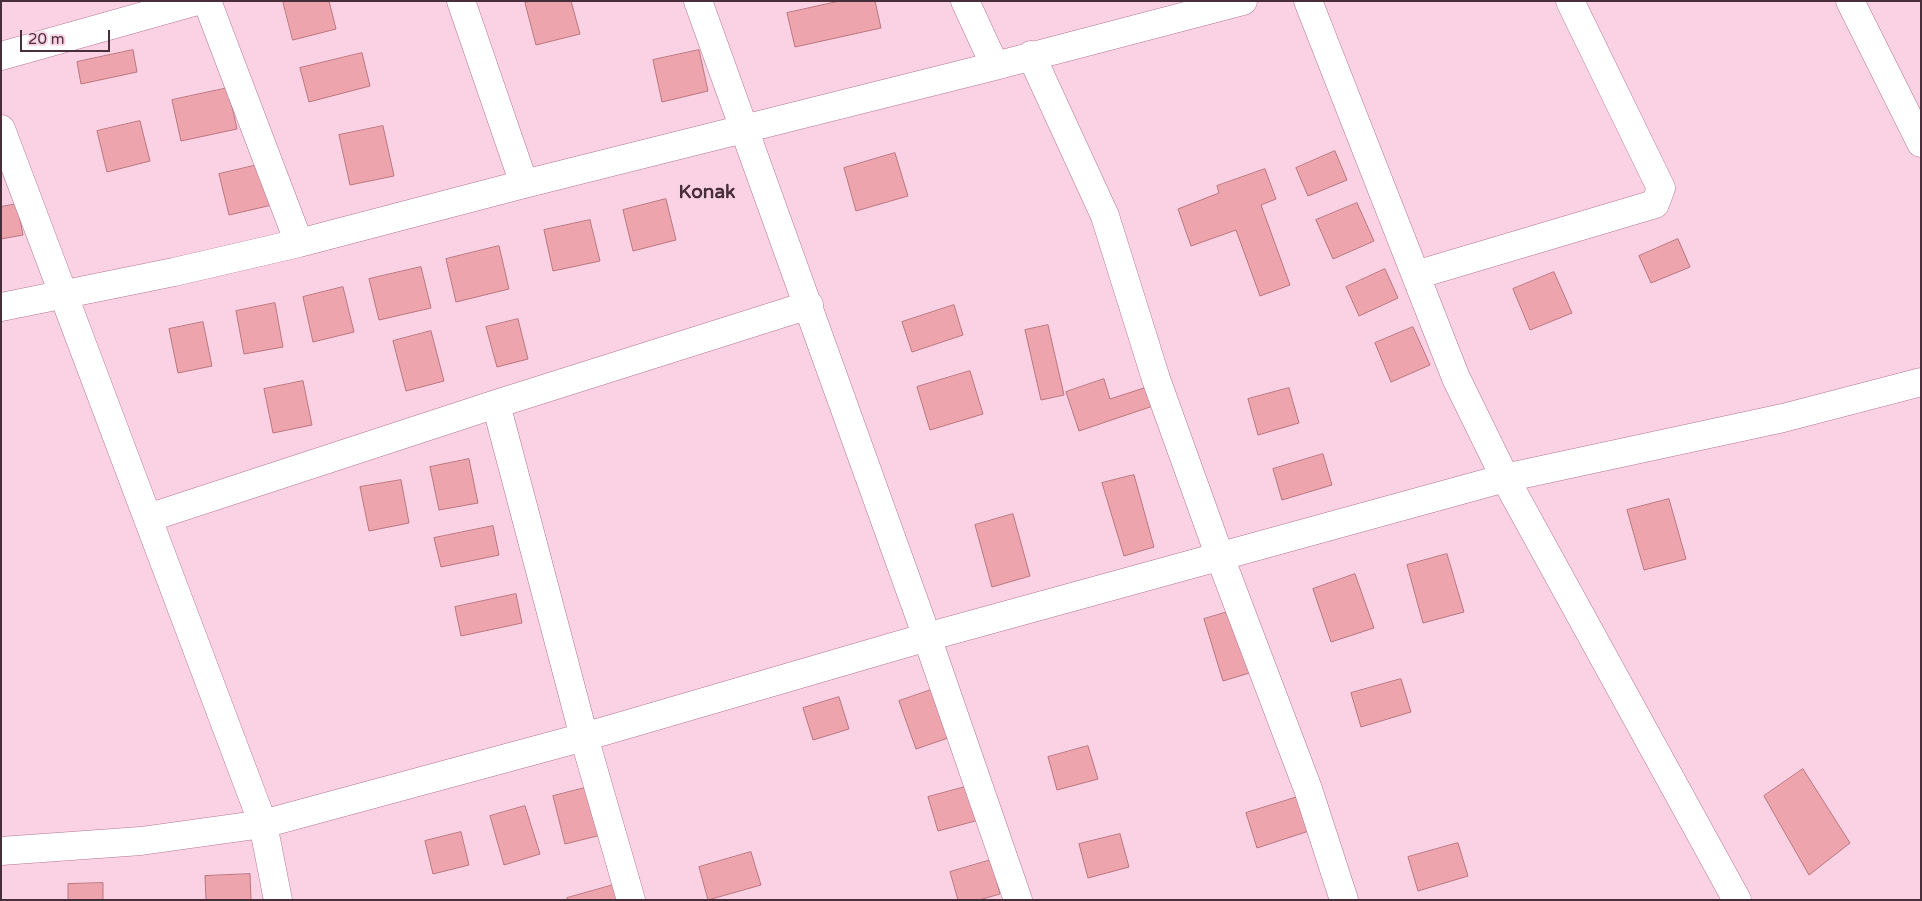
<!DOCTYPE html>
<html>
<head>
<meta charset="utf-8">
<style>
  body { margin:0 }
  #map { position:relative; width:1922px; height:901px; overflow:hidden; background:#fbd2e3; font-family:"Varela Round",sans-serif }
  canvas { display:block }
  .frame { position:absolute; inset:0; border:2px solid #482e3a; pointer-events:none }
  .scale { position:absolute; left:20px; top:30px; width:90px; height:22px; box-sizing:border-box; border:2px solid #482e3a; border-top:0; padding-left:6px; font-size:15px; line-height:18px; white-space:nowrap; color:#482e3a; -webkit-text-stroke:4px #fbd2e3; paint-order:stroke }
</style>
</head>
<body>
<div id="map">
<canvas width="1922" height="901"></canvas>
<div class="frame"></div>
<div class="scale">20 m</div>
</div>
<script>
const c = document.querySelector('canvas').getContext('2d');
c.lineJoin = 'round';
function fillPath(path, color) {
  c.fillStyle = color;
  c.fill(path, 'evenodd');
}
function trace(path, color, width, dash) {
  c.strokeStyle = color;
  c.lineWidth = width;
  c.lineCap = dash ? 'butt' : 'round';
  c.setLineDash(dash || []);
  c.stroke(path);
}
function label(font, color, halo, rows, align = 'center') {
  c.font = font + ' "Varela Round",sans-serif';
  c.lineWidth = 5;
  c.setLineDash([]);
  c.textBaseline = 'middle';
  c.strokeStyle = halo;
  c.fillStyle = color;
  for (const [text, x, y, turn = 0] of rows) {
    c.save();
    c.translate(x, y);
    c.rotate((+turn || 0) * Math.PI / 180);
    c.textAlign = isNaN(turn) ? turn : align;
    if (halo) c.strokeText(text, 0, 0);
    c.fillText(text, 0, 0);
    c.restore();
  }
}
const building = new Path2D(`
  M283 1H329L336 29 293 40Z
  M531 1H571L580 34 536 45 525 3Z
  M840 1H875L881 28 795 47 787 13Z
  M133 50 137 72 81 84 77 62Z
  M699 50 708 91 662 102 653 60Z
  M362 53 370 86 309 102 300 68Z
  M228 88 237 129 181 141 172 100Z
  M140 121 150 161 107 172 97 131Z
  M383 126 394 176 350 185 339 135Z
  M1335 151 1347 180 1308 196 1296 168Z
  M895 153 908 196 856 211 844 168Z
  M262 164 272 205 229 215 219 174Z
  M1265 169 1276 199 1261 205 1290 285 1260 296 1236 230 1191 246 1178 209 1219 193 1217 186Z
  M666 199 676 240 633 251 623 210Z
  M1357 203 1374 241 1333 259 1316 220Z
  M17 204 23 235 1 239V207Z
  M590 220 600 261 553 271 544 230Z
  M1678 239 1690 267 1651 283 1639 256Z
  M499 246 509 289 456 302 446 259Z
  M421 267 431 308 379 320 369 279Z
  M1385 269 1398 298 1359 316 1346 287Z
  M1554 272 1572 313 1530 330 1513 289Z
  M343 287 354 332 313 342 303 297Z
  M275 303 283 347 244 354 236 311Z
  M954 305 963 335 912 352 902 322Z
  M518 319 528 359 497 367 486 327Z
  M203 322 212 366 178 373 169 329Z
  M1048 325 1064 395 1041 400 1025 330Z
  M1413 327 1430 365 1391 382 1375 343Z
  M431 331 444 381 406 391 393 341Z
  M970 371 983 414 930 430 917 387Z
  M1104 379 1110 399 1147 387 1153 406 1079 431 1066 392Z
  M303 381 312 425 273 433 264 389Z
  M1289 388 1299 423 1258 435 1248 399Z
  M1323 454 1332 485 1282 500 1273 469Z
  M469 459 478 503 439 510 430 467Z
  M1134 475 1154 547 1124 556 1102 483Z
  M401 480 409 523 369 531 360 487Z
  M1669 499 1686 559 1644 570 1627 510Z
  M1013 514 1030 576 992 587 975 525Z
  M493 526 499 555 441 567 434 538Z
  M1447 554 1464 612 1423 623 1407 565Z
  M1355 574 1374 628 1331 642 1313 589Z
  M516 594 522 623 461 636 455 607Z
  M1238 609 1256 671 1223 681 1204 619Z
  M1401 679 1411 712 1361 727 1351 693Z
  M934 689 951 737 916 749 899 701Z
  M839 697 849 729 813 740 803 708Z
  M1088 746 1098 779 1057 790 1048 757Z
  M1803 769 1850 843 1809 875 1764 796Z
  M969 786 979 820 938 831 928 797Z
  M589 787 601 835 565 844 553 796Z
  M1304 795 1315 829 1257 848 1246 813Z
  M525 806 540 854 504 865 490 816Z
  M461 832 469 865 433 874 425 841Z
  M1120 834 1129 867 1088 878 1079 844Z
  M1458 843 1468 876 1418 891 1408 857Z
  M751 852 761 885 708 900 699 867Z
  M991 860 1000 894 979 900H958L950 872Z
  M250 874 251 900H206L205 876Z
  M103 883V900H68V884Z
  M617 884 621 900H567V898Z`);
const minor = new Path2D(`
  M207 1 299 243
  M461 1 524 184
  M698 1 927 637 1018 900
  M965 1 995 66
  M1308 1 1456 378 1505 478 1737 900
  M1850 1 1921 143
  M1031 55 1105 216 1156 379 1220 557 1308 789 1344 900
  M1 56 197 1
  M1 129 263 824 278 900
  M1416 275 1655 204 1661 188 1570 1
  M1 307 174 272 299 243 524 184 995 66 1243 1
  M496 404 584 737 631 900
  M148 518 496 404 809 305
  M1 851 141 841 263 824 584 737 927 637 1505 478 1783 418 1921 382`);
const districtNames = [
  ["Konak",707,193]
];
fillPath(building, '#eda4ad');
trace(building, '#ba767f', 1);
trace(minor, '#b47693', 29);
trace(minor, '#fff', 28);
label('bold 19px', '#482e3a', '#fbd2e3', districtNames);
</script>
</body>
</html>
